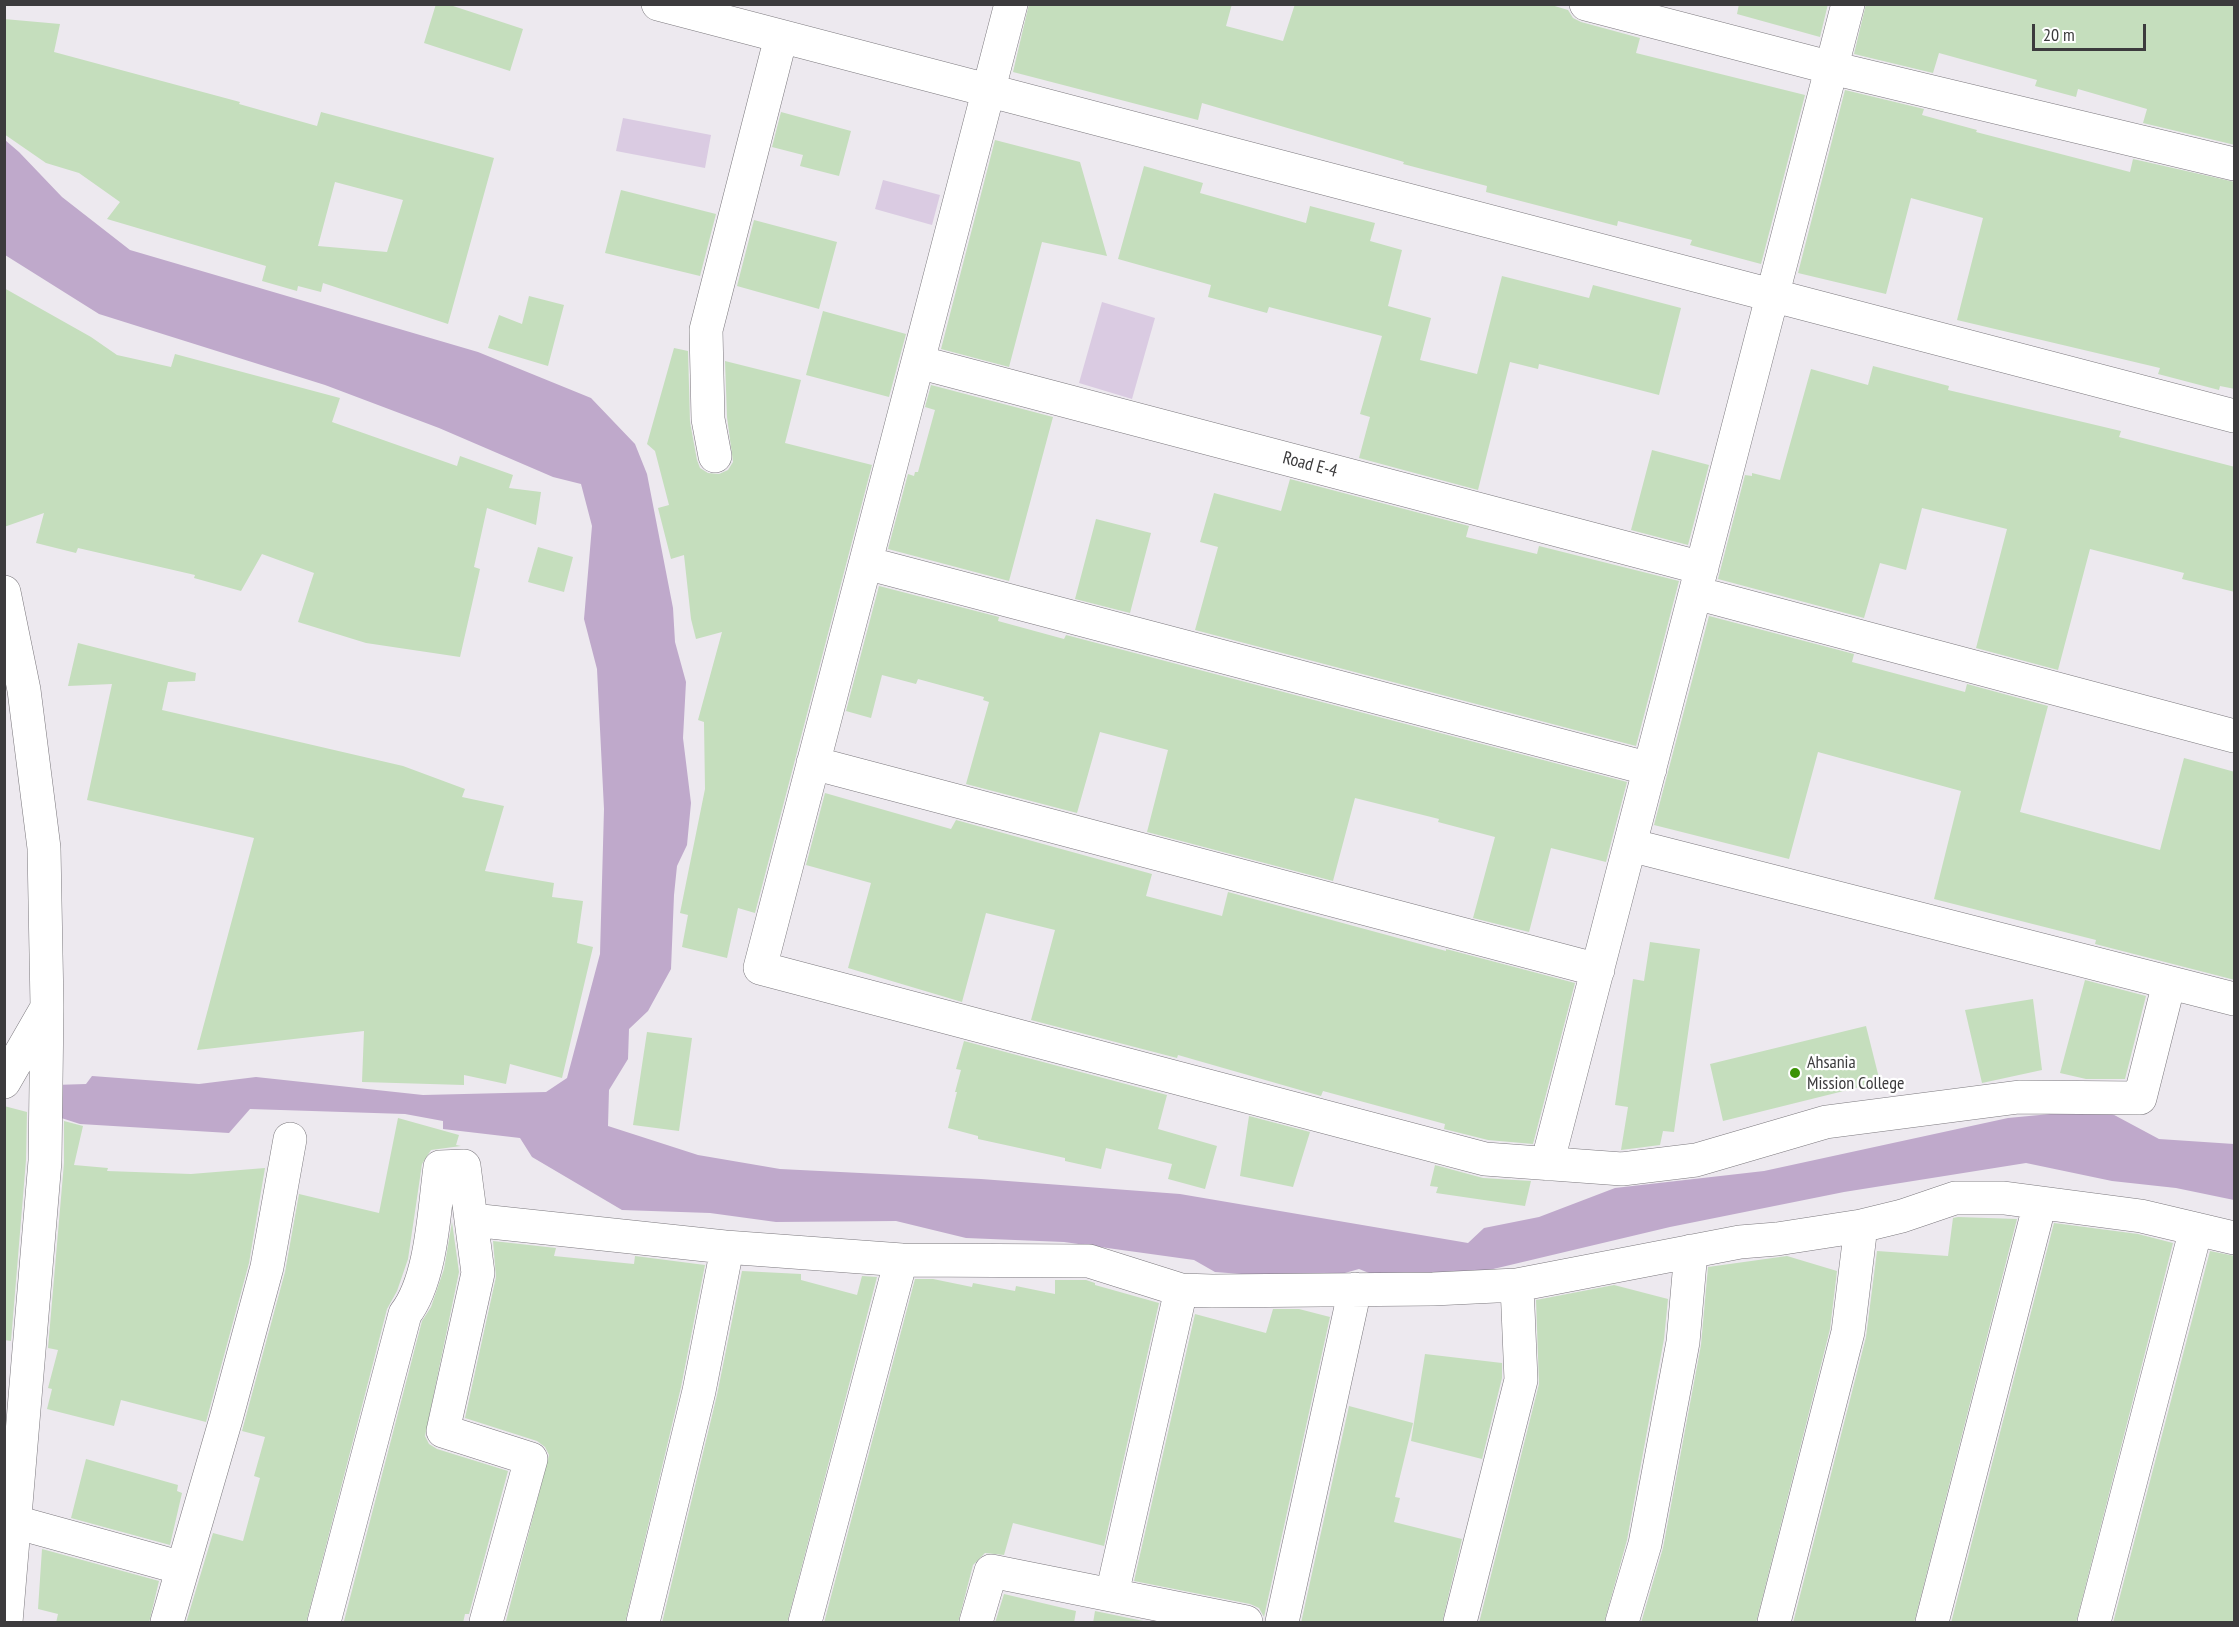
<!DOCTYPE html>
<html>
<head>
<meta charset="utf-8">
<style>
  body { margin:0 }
  #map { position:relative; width:2239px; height:1627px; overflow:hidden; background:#ede9ef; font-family:"PT Sans Narrow",sans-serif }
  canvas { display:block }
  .frame { position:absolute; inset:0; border:6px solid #3c3b3d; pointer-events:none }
  .scale { position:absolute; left:2032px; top:24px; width:114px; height:27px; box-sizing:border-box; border:3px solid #3c3b3d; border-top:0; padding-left:8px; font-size:18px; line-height:21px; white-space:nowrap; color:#3c3b3d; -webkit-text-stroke:4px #fff; paint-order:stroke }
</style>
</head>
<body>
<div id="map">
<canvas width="2239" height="1627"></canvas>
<div class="frame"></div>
<div class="scale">20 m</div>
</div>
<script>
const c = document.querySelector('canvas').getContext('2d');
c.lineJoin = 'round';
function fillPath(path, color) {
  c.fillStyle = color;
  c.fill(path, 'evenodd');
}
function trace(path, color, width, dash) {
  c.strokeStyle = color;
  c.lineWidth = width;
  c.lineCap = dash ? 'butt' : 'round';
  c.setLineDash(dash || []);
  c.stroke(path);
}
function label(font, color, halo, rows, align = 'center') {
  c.font = font + ' "PT Sans Narrow",sans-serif';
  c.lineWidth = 4.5;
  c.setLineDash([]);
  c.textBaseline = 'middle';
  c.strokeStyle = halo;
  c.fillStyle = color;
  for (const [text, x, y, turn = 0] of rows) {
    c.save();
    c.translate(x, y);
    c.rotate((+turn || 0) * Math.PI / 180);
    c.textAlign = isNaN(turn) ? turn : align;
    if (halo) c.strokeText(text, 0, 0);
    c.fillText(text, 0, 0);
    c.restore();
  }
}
const green = new Path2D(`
  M623 118 711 135 705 168 616 151Z
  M883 180 940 195 932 225 875 209Z
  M1102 302 1155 318 1132 399 1079 383Z`);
const water = new Path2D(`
  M5 140 19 152 62 197 130 250 478 352 591 398 635 444 647 474 673 608 675 642 686 682 683 738 691 803 687 845 677 866 674 895 671 969 648 1011 629 1029 628 1059 609 1090 608 1126 698 1155 780 1169 981 1179 1180 1194 1468 1243 1484 1228 1539 1217 1615 1188 1764 1171 2008 1118 2103 1109 2159 1139 2234 1144V1200L2176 1188 2112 1181 2026 1163 1844 1192 1670 1227 1468 1275 1394 1283 1359 1269 1320 1280 1215 1272 1194 1260 1064 1242 966 1238 896 1221 776 1222 710 1213 622 1210 532 1157 520 1138 443 1129V1121L405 1114 250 1109 229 1133 80 1124 55 1116 54 1085 86 1084 92 1076 199 1084 256 1077 423 1095 546 1092 567 1078 600 954 604 809 597 669 584 619 592 526 581 484 553 477 439 428 325 385 99 314 5 255Z`);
const building = new Path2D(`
  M436 4H447L523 29 510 71 424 43Z
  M1029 4H1232L1226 26 1283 41 1295 4H1548L1568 10 1573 18 1581 22 1640 38 1636 53 1805 95 1761 264 1690 245 1692 240 1618 221 1617 226 1486 192 1487 186 1403 164 1404 162 1202 103 1198 120 1013 72Z
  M1739 4H1828L1820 37 1737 14Z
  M1866 4H2235V145L2143 123 2147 109 2078 89 2076 97 2035 86 2037 80 1939 53 1933 73 1854 54Z
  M4 19 60 24 54 52 240 102 239 104 317 126 321 112 494 158 448 324 323 283 321 292 298 286 297 291 262 281 266 266 107 219 120 202 79 173 46 163 4 134ZM335 182 403 200 387 252 318 246Z
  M1845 90 1924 109 1922 115 1977 130 1976 132 2130 172 2133 159 2235 182V389L2220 386 2219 390 2158 374 2160 368 1957 320 1983 218 1911 198 1886 294 1798 273Z
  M781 112 851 131 839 176 800 166 803 155 772 147Z
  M995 140 1080 162 1107 256 1042 242 1009 367 941 349Z
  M1144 166 1203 183 1200 193 1306 223 1310 206 1375 223 1370 241 1402 250 1388 306 1431 318 1420 360 1477 374 1502 276 1589 298 1593 285 1681 308 1659 395 1539 364 1538 369 1510 362 1478 490 1359 458 1370 417 1360 414 1382 336 1269 307 1267 313 1208 297 1211 285 1118 259Z
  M621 190 716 214 700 276 605 253Z
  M754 220 837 242 819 309 737 286Z
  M4 288 91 337 117 355 171 367 175 354 340 398 332 422 457 466 460 456 513 475 509 488 541 492 536 525 487 508 474 567 480 569 460 657 366 643 298 622 314 573 262 554 241 591 194 578 195 575 78 548 76 553 36 543 44 513 4 527Z
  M529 296 564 305 548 366 488 348 499 315 522 324Z
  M823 311 906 334 889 397 806 375Z
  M674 348 688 351 690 422 697 460 700 468 708 473 719 474 728 470 733 462 727 417 725 361 801 380 785 443 872 465 755 913 738 908 727 958 682 947 688 915 680 913 705 789 704 722 698 720 722 632 696 639 691 619 684 555 671 559 658 508 669 505 655 451 647 444Z
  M1873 366 1949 386 1948 390 2121 431 2119 437 2235 467V592L2182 579 2184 573 2090 549 2058 670 1976 648 2007 529 1922 508 1906 570 1880 563 1864 618 1718 579 1745 475 1752 476V473L1780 480 1811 369 1868 385Z
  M931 385 1053 417 1009 581 888 549 908 474 914 476 915 472H918L935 410 925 407Z
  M1652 450 1709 465 1688 545 1631 530Z
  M1290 479 1469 526 1466 537 1537 554 1539 546 1679 581 1636 746 1195 630 1218 547 1200 542 1214 493 1281 511Z
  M1096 519 1151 533 1130 613 1075 599Z
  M538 547 573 557 564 592 528 582Z
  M879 586 999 617 998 621 1064 639 1066 635 1627 782 1606 862 1551 848 1529 932 1473 918 1495 837 1438 822 1439 819 1355 798 1333 881 1147 832 1168 750 1100 732 1077 813 966 784 989 702 983 700 984 697 918 679 916 684 882 675 871 718 846 711Z
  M1709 616 1854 654 1852 662 1965 692 1967 684 2048 706 2020 812 2160 850 2184 758 2235 772V980L2095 944 2096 940 1934 899 1961 791 1818 752 1789 859 1654 825Z
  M78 643 196 673 195 681 168 682 162 710 403 766 465 789 462 797 504 806 485 871 554 883 552 897 583 901 577 943 593 947 562 1078 510 1064 506 1084 464 1075V1085L362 1082 364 1031 197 1050 254 838 87 800 112 684 68 686Z
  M825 793 951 829 956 820 1152 874 1146 896 1222 916 1228 892 1446 951V949L1575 983 1533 1144 1488 1140 1444 1129 1445 1124 1323 1091 1321 1096 1178 1055 1177 1058 1031 1020 1055 930 986 913 962 1002 848 968 871 883 806 865Z
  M1650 942 1700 949 1674 1132 1663 1131 1660 1145 1621 1150 1628 1107 1615 1105 1633 979 1644 981Z
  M2085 980 2146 996 2125 1079H2086L2060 1073Z
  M2033 999 2042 1070 1982 1083 1965 1010Z
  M1866 1026 1880 1082 1723 1121 1710 1064Z
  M647 1032 692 1038 679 1131 633 1125Z
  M964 1041 1167 1095 1158 1129 1217 1146 1205 1189 1168 1179 1172 1164 1106 1148 1101 1169 1065 1161V1158L978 1139V1136L948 1128 957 1092H955L961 1070 956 1069Z
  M4 1106 27 1112 26 1160 11 1341 4 1340Z
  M1249 1116 1310 1132 1293 1187 1240 1176Z
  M398 1118 459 1135 456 1145 461 1146 431 1150 422 1164 408 1259 397 1291 387 1309 306 1623H186L213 1533 243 1541 260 1478 254 1476 265 1437 242 1431 285 1272 299 1194 379 1213Z
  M64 1121 83 1126 74 1165 108 1168 107 1171 191 1174 265 1168 249 1263 206 1422 121 1400 114 1426 47 1409 52 1389 48 1388 58 1350 48 1348 64 1163Z
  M1435 1165 1483 1178 1531 1181 1525 1206 1436 1193 1438 1187 1430 1186Z
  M1958 1217 2017 1219 1914 1623H1793L1866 1337 1877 1251 1948 1256 1953 1218Z
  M452 1222 459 1272 425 1436 429 1444 437 1449 508 1471 469 1614H465L463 1623H350L344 1621 422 1321 431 1307 444 1269Z
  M2054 1223 2138 1234 2173 1243 2076 1623H1951Z
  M493 1241 556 1248 554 1256 634 1264 635 1256 705 1265 681 1387 625 1623 506 1621 549 1455 545 1447 537 1441 465 1418 496 1277Z
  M2210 1251 2235 1256V1623H2113Z
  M1787 1256 1837 1271 1830 1329 1756 1623H1641L1663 1548 1701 1345 1708 1267Z
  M742 1271 801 1274V1280L857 1295 862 1276 877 1277 787 1623H662L717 1395Z
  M915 1279H933L972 1287 973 1283 1015 1291 1016 1286 1055 1294V1280H1086L1095 1283V1285L1159 1303 1104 1546 1013 1523 1004 1555 985 1553 973 1565 958 1623H824Z
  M1614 1285 1668 1299 1664 1339 1627 1540 1604 1623H1479L1539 1384 1536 1300Z
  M1273 1309H1299L1330 1317 1264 1617 1259 1608 1250 1604 1134 1581 1195 1314 1266 1333Z
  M1425 1354 1502 1363V1378L1482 1459 1411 1441Z
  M1349 1406 1413 1423 1395 1497 1400 1498 1394 1522 1462 1539 1442 1623H1301Z
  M86 1459 178 1485 177 1491 182 1493 170 1545 71 1518Z
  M42 1549 159 1581 149 1623H56L58 1614 38 1609Z
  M1004 1594 1076 1611 1074 1623H995Z
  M1095 1611 1153 1623H1093Z`);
const minor = new Path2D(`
  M658 4 2234 416
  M1011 4 760 968 1485 1159 1622 1169 1696 1160 1826 1122 2019 1097 2140 1098 2169 983
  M1586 4 1832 68 2234 164
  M918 362 1702 568
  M715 456 708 419 706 330 781 37
  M866 563 1650 769
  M4 592 24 690 44 848 47 1006 45 1161 6 1622
  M1696 593 2234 736
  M813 763 1598 970
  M1630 845 2234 999
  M4 1082 45 1011
  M1547 1164 1848 4
  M472 1220 725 1247 902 1260 1089 1261 1181 1290 1212 1291 1433 1289 1517 1285 1740 1242 1777 1239 1861 1226 1902 1216 1955 1198H2004L2141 1216 2234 1238
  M15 1522 182 1568
  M1112 1594 1181 1290
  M167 1622 226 1419 267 1267 290 1139
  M324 1622 405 1314C432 1279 434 1210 440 1167L464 1166 478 1273 443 1431 531 1459 486 1622
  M643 1622 699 1391 725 1259V1247
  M805 1622 901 1260
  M976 1622 991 1571 1246 1622
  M1282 1622 1355 1289
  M1460 1622 1521 1380 1517 1285
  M1622 1622 1645 1544 1683 1342 1691 1251
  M1774 1622 1848 1332 1861 1226
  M1932 1622 2040 1203
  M2094 1622 2196 1229`);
const markers = [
  [1795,1073,6,"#3b9305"]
];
const streetNames = [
  ["Road E-4",1310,465,15]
];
const poiNames = [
  ["Ahsania",1807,1063],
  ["Mission College",1807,1084]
];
fillPath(green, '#dacbe2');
fillPath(water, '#bfa9cb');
fillPath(building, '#c5debd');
trace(minor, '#7c797e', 34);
trace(minor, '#fff', 33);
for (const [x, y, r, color] of markers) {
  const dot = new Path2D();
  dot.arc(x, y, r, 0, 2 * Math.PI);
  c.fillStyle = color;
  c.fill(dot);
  trace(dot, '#fff', 2);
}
label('18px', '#3c3b3d', '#fff', streetNames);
label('18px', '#3c3b3d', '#fff', poiNames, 'left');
</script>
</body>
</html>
